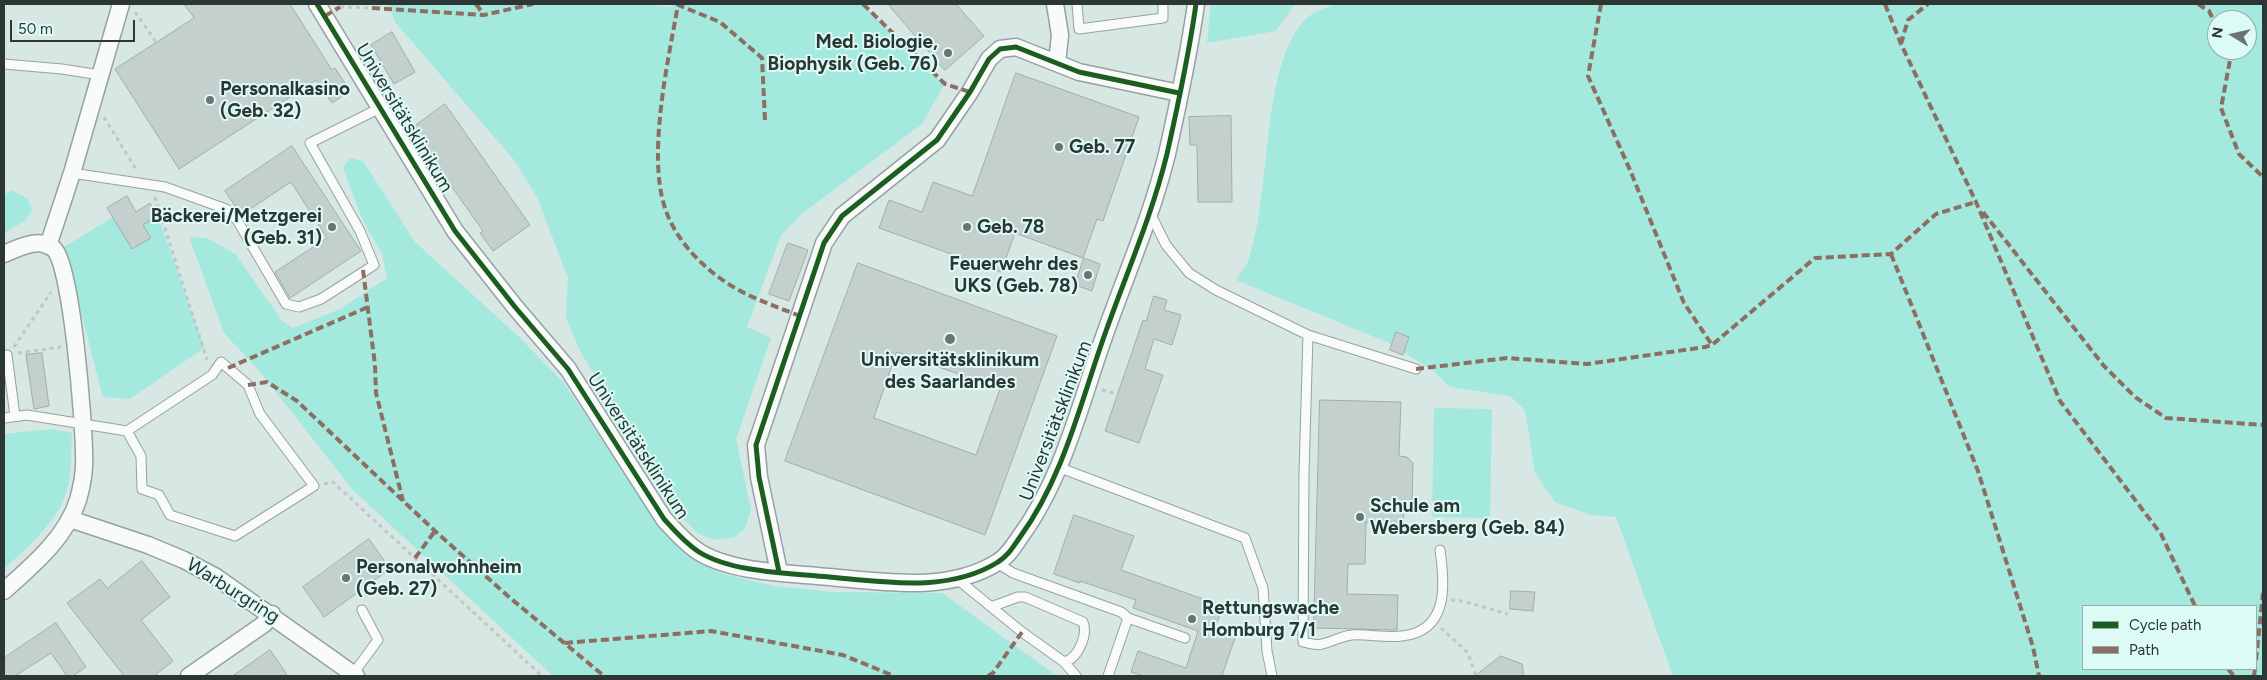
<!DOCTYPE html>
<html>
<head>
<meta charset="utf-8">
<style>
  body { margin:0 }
  #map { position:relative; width:2267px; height:680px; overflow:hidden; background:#d7e7e4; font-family:Figtree,sans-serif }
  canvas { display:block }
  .frame { position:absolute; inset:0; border:5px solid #2c3735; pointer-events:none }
  .legend { position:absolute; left:2082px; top:605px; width:175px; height:65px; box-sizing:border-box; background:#ddfbf5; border:1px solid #96ada8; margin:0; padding:6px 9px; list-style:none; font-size:15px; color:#2c3735 }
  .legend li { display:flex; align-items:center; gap:10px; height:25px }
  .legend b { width:25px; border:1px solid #96ada8 }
  .north { position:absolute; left:2207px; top:10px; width:50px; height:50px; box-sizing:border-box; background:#ddfbf5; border:1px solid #96ada8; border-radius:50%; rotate:279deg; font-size:14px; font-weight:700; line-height:20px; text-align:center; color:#2c3735 }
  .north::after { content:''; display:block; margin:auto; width:18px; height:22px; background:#687572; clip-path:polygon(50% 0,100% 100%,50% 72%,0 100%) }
  .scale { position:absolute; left:10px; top:20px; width:125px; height:22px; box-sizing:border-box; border:2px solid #2c3735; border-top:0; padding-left:6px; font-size:15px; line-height:18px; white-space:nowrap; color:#2c3735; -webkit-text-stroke:4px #ddfbf5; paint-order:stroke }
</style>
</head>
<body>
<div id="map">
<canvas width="2267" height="680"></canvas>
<div class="frame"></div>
<ul class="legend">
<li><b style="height:6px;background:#1b5e20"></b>Cycle path</li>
<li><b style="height:6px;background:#8d6e63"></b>Path</li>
</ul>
<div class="north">N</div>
<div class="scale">50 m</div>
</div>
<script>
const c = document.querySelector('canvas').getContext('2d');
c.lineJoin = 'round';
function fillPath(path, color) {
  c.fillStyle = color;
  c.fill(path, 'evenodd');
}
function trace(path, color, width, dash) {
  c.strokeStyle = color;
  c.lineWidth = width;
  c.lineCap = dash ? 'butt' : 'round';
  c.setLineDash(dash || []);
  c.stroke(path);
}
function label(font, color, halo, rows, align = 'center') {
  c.font = font + ' Figtree,sans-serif';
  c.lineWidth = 4;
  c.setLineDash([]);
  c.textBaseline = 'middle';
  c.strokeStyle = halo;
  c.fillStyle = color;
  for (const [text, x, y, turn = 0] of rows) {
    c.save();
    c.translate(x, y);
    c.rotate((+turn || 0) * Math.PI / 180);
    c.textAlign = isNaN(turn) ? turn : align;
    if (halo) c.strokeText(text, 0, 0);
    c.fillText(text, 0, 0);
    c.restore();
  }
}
const green = new Path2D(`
  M389 4H643L669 7 675 4H862L944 85 922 124 803 213 781 235 747 327 771 338 736 439 751 510 745 528 735 537 715 540 699 534 679 515 579 349 566 318 568 278 537 197 514 160 395 22Z
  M1211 4H1295L1276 31 1207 43Z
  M1338 4H2263V676H1673L1616 517 1590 515 1555 502 1535 473 1525 410 1510 396 1450 387 1435 372 1389 343 1236 280C1240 274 1246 267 1248 261 1272 199 1260 60 1307 18 1316 10 1327 7 1338 4ZM2217 20H2247V50H2217ZM2083 606H2256V669H2083Z
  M350 158 363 161 415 242 518 336 563 382 659 524 682 550 698 562 723 574 774 586 834 592 942 593 1057 676H553L352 489 261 373 224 333 189 237 207 238 235 254 283 322 293 328 340 309 387 278 382 254 363 221 343 168Z
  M11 190 27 198 33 210 23 222 4 233V195Z
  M158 216 204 348 130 399 103 397 64 247 113 217 133 249 151 238 143 225Z
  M1434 408 1492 409 1490 518 1432 517Z
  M52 429 72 433C71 449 72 465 69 480 64 517 30 545 4 569V434Z`);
const building = new Path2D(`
  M184 4H290L332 70 335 68 350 91 332 103 316 80 179 169 115 69 194 18Z
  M888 4H956L984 36 945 70Z
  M392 32 415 72 394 84 371 45Z
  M1016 73 1139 117 1103 221 1097 219 1083 258 1015 233 1001 272 879 228 889 200 922 212 933 182 972 196Z
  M445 104 530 225 493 251 480 233 483 231 411 129Z
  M1231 116 1232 202H1198L1197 145H1190L1189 117Z
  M292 146 361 251 290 298 275 272 327 238 291 182 241 215 225 191Z
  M127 196 136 212 150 203 158 216 143 225 151 238 132 249 107 208Z
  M788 243 808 250 789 301 769 294Z
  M1084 258 1100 264 1092 291 1075 285Z
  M858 263 1057 336 985 535 785 461ZM897 352 1000 389 976 455 874 418Z
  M1154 296 1167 300 1164 310 1181 315 1172 345 1154 339 1145 369 1163 375 1139 443 1105 431 1143 320 1146 321Z
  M1396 332 1409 337 1403 355 1390 350Z
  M42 353 49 406 34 409 26 355Z
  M1320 400 1401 402 1399 456 1407 457 1413 463 1412 505 1404 512 1403 523 1366 522 1365 564H1348L1347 594 1398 595 1397 630 1314 628Z
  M1074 515 1134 536 1121 570 1223 606 1214 631 1235 638 1222 676H1144L1131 672 1138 651 1186 668 1198 631 1133 608 1136 600 1080 581V583L1054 574Z
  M369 539 390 569 324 617 303 587Z
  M142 561 170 597 141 620 173 661 154 676H124L67 603 100 579 107 588Z
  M1511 591 1535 592 1533 611 1510 609Z
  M56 623 86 667 73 676H67L51 653 15 676H4V658Z
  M270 650 288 676H233Z
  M1501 656 1522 664 1524 676H1475Z`);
const path = new Path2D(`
  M340 7 372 8
  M135 12 156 42
  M104 117 137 171
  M155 197 207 360
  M14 347 51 292
  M18 353 61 347
  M1102 390 1117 394
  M324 484 333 482 542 676
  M1451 600 1463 601 1508 614
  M1441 628 1468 653 1476 676`);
const service = new Path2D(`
  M1077 4 1079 29 1163 18V4
  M4 64 62 69 100 75
  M72 173 165 187 226 209 237 220 286 304 299 307 321 299 374 265 360 231 310 143 380 108
  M1150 213 1166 245 1189 273 1216 290 1308 335 1416 369
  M1308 335 1304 473 1303 642C1309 643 1317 646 1322 644 1332 642 1341 636 1352 635 1368 634 1385 638 1402 636 1449 631 1445 584 1440 550
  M7 355 15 416
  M4 418 27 415 127 431 212 375 221 362 248 385 260 414 314 486 235 536 170 515 159 495 142 489 141 456 127 431
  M1058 467 1245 538 1263 588 1267 651 1272 676
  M997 563 1013 573 1121 612 1128 618 1185 638
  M957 579 1022 632 1064 662 1076 676
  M991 607 1018 597H1025L1083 622C1088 635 1078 659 1064 662
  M353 674 378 640 362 610
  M1108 676 1128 618`);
const minor = new Path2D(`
  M317 4 455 231 515 307 568 369 664 519C675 531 685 543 699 552 733 573 790 573 829 577 884 582 949 593 998 562 1008 556 1013 547 1020 537 1064 477 1081 400 1106 331 1127 272 1152 215 1167 154 1178 105 1189 54 1196 4
  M1055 4 1060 35 1057 63
  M48 246 72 173 121 4
  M4 254C18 248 40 236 54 249 72 266 84 424 84 455 85 470 82 486 78 500 66 538 32 566 4 591
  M70 519 148 545 184 560 216 577 356 676
  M779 572 759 477 756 445 824 243 842 216 937 140 970 92 989 59 1000 49 1016 47 1079 72 1179 93
  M189 676 264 624 272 614`);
const quiet = new Path2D(`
  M476 4 484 15
  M863 4 945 84 970 92
  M1601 4 1588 76 1630 170 1684 303 1712 345
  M1885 4 1901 44 1976 202 2060 401 2161 534 2195 606
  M2198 4 2209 11 2217 27
  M372 8 484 15 533 4
  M325 16 340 7
  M1901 44 1908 20 1928 4
  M2228 50 2231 55 2221 108 2239 154 2263 177
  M765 120 762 58 720 22 678 5C668 61 647 154 665 208 675 239 701 266 727 283 750 298 775 306 800 316
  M1983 212 2104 366 2135 397 2166 418 2263 425
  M1891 254 1978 471 2033 647 2039 676
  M363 270 375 365 376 393 403 501
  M228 368 368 307
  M1416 369 1507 358 1587 364 1705 347 1712 345 1815 258 1891 254 1936 214 1976 202
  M248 385 267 382 297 401 435 531 509 597 604 676
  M415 558 435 531
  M565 643 711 631 843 655 894 676
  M2256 660 2263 593
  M2228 669 2234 676
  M988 676 993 673 1022 632
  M2254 676 2255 669`);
const cycleway = new Path2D(`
  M317 4 455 231 515 307 568 369 664 519C675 531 685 543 699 552 733 573 790 573 829 577 884 582 949 593 998 562 1008 556 1013 547 1020 537 1064 477 1081 400 1106 331 1127 272 1152 215 1167 154 1178 105 1189 54 1196 4
  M779 572 759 477 756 445 824 243 842 216 937 140 970 92 989 59 1000 49 1016 47 1079 72 1179 93`);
const markers = [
  [948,53,5,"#687572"],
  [210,100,5,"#687572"],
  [1059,147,5,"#687572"],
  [332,227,5,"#687572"],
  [967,227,5,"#687572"],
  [1088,275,5,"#687572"],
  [950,339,6,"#687572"],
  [1360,517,5,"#687572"],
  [346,578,5,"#687572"],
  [1192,619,5,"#687572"]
];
const poiNames = [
  ["Med. Biologie,",938,42,"right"],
  ["Biophysik (Geb. 76)",938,64,"right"],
  ["Personalkasino",220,89],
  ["(Geb. 32)",220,111],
  ["Geb. 77",1069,147],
  ["Bäckerei/Metzgerei",322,216,"right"],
  ["(Geb. 31)",322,238,"right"],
  ["Geb. 78",977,227],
  ["Feuerwehr des",1078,264,"right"],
  ["UKS (Geb. 78)",1078,286,"right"],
  ["Universitätsklinikum",950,360,"center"],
  ["des Saarlandes",950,382,"center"],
  ["Schule am",1370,506],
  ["Webersberg (Geb. 84)",1370,528],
  ["Personalwohnheim",356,567],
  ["(Geb. 27)",356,589],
  ["Rettungswache",1202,608],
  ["Homburg 7/1",1202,630]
];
const streetNames = [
  ["Universitätsklinikum",404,118,59],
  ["Universitätsklinikum",1056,421,-69],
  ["Universitätsklinikum",638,446,57],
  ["Warburgring",233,591,32]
];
fillPath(green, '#a3e9dd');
fillPath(building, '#c3d0cd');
trace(building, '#a1adaa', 1);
trace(service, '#96a2a0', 11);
trace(minor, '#96a2a0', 19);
trace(path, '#c0c7c5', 3, [4, 4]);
trace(service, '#f9fbfb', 9);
trace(minor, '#f9fbfb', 16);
trace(quiet, '#8d6e63', 4, [8, 4]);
trace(cycleway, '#1b5e20', 5);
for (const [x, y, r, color] of markers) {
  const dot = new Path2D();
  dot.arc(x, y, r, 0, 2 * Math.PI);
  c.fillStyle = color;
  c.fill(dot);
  trace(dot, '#ddfbf5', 2);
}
label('bold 19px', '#2c3735', '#ddfbf5', poiNames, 'left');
label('19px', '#2c3735', '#ddfbf5', streetNames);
</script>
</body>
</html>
